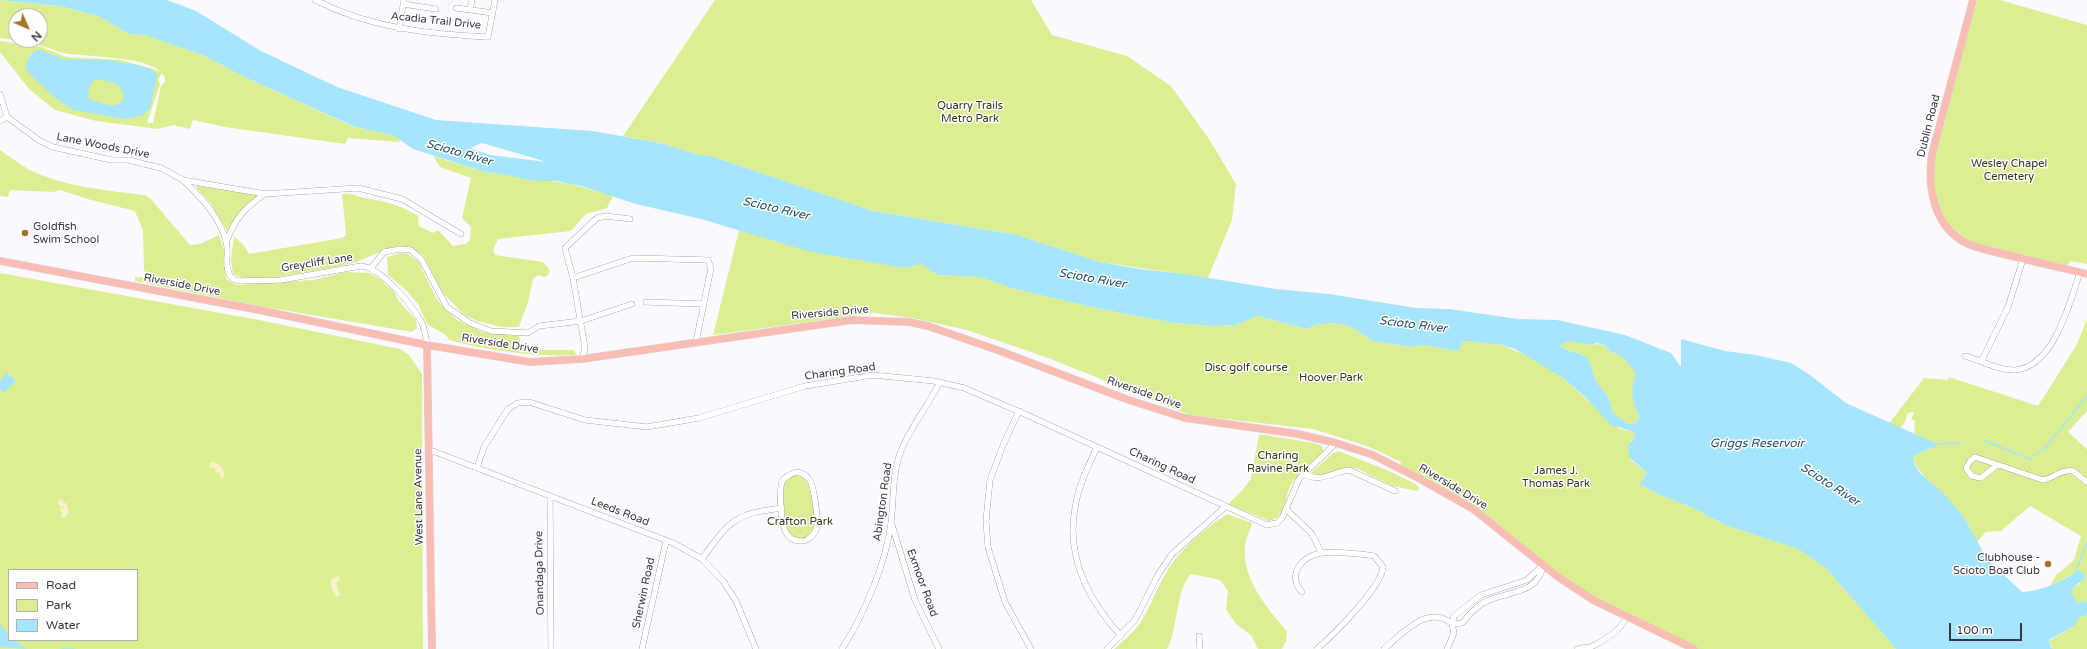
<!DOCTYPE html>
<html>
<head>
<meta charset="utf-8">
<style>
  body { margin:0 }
  #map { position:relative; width:2087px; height:649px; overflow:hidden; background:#fbf9ff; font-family:"Varela Round",sans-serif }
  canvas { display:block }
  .legend { position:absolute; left:8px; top:569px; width:130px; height:72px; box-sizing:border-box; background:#fff; border:1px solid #b0afb3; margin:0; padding:5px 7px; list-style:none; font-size:12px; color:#3a3642 }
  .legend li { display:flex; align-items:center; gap:8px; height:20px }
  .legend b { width:20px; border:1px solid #b0afb3 }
  .north { position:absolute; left:8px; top:8px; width:40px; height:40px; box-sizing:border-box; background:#fff; border:1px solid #b0afb3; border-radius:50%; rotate:135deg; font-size:11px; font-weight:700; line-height:16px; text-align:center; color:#3a3642 }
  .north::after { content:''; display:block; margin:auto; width:14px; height:18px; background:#a47228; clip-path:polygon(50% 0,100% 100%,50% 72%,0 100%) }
  .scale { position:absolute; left:1949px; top:623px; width:73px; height:18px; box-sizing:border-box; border:2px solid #3a3642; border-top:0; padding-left:5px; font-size:12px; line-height:14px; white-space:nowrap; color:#3a3642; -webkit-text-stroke:3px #fff; paint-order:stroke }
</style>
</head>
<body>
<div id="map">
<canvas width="2087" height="649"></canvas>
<ul class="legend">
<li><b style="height:5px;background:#fabdb3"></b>Road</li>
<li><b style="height:11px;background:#dcee92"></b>Park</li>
<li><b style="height:11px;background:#a6e5fe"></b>Water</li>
</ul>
<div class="north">N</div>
<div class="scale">100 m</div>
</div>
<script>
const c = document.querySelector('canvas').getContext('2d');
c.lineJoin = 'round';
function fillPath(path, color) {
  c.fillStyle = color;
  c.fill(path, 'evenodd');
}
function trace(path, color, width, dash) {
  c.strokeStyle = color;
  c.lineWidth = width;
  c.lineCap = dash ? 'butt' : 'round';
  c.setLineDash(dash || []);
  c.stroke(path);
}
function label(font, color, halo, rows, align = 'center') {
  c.font = font + ' "Varela Round",sans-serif';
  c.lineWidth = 3;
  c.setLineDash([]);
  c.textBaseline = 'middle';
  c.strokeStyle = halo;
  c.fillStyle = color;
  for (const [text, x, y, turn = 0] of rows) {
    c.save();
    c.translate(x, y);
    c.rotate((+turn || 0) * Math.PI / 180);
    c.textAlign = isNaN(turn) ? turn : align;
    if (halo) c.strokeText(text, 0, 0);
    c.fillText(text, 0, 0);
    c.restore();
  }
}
const green = new Path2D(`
  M0 0 60 6 98 16 129 34 145 35 205 56 242 76 354 127 393 135 400 139 399 142 348 138 345 144 225 127 193 120 190 129 174 125 158 129 96 121 55 110 29 89 0 52V41L41 47 67 57 121 60 160 71 162 73 158 80 160 84 147 123H153L161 86 165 82C168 55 81 57 63 53 56 52 51 48 45 47 31 42 15 40 0 38ZM16 16H40V40H16Z
  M715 0H1031L1052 35 1127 56 1171 86 1209 139 1236 184 1232 220 1208 278 1100 262 1017 235 873 211 714 157 695 154 661 143 623 136Z
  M1973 0H2000L2087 25V264L2070 261 2066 269 1984 249 1956 235 1938 212 1929 174Z
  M0 150C9 156 18 163 28 169 59 186 110 191 145 195L150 198 190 245 200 244 219 235 224 250 226 279 237 285 313 280 346 272 369 273 380 279 395 293 398 300 416 320 417 328 412 332 259 306 135 281V277L148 278 144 270 143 231 135 211 91 200 60 190 53 192 10 190 8 197 0 196Z
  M433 156 485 172 571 184 613 196 607 208 586 214 571 231 498 239 493 250 495 255 543 262 550 270 548 275 545 277 538 275 533 279 528 302 519 327H501L477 321 463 314 443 293 423 255 411 248 400 246 390 248 356 262 336 267 277 277 242 278 233 274 231 260 234 236 245 247 249 254 342 238 346 235 342 194C351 193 356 196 364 198 384 201 401 205 418 216L419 226 433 233 438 230 453 246 465 244 470 240 471 227 462 218 471 178 440 167Z
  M197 186 256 194 257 196 237 214 228 232 211 204 197 189Z
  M739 230 773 239 904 268 921 263 937 275 980 277 1011 288 1100 309 1174 323 1216 326 1236 325 1257 316 1307 329 1315 325 1332 323 1349 326 1373 341 1409 347 1422 345 1456 351 1459 350 1462 342 1465 341 1502 345 1528 356 1563 378 1619 429 1631 431 1635 434V438L1630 441 1631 460 1647 473 1639 484 1660 495 1693 508 1725 525 1798 549 1826 568 1896 649H1694L1593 600 1492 523 1399 468 1401 462 1367 446 1313 429 1190 415 1051 359 967 330 913 318 874 313 713 335Z
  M400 253 408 254 418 261 434 294 443 307 457 320 482 332 519 336 521 345 532 350H574L576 355C532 357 491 351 449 340L446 335 427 324 418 304 407 291 388 275 387 257Z
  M0 273 259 320 400 349 409 355 422 374 423 649H0ZM9 570H137V640H9Z
  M2087 319V411L2068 432 2087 449V601L2077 603 2071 592 2074 587 2080 584 2078 571 2050 586 2056 575 2074 560 2081 536 2030 506 2001 531 1986 532 1977 542C1972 533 1969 524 1963 516 1950 499 1917 476 1913 457L1925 450 1935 448 1914 433 1915 421 1911 419 1914 412 1908 413 1904 424 1896 431 1885 429 1924 378 1948 380 1949 377 2038 406 2076 346Z
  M1568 341C1575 342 1582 343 1588 344 1603 346 1599 340 1612 353 1623 353 1628 365 1637 372 1631 384 1631 404 1639 415L1638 421 1633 425 1628 424 1613 413 1609 399 1596 381 1588 358C1579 352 1569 351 1560 346Z
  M1259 434 1314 443 1322 446 1324 452C1313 461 1301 471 1292 483 1284 495 1287 518 1269 521L1228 504 1240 493 1251 479Z
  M1338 451 1389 471 1416 484 1419 488 1418 491 1392 486 1358 469 1348 467 1321 476H1313L1311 473 1333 453Z
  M795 475 807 479C811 493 823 534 804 539 799 540 792 538 790 534 784 527 781 490 785 482 787 479 791 477 795 475Z
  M1227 514 1252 523C1250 530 1246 539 1245 546 1241 577 1268 610 1287 631L1286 641 1282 649H1258L1251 635 1236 624 1226 610 1228 591 1220 580 1191 574C1176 589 1178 629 1167 649H1114C1124 640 1135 632 1142 620 1154 600 1161 577 1176 558 1190 541 1209 526 1227 514Z
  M2087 615V649H2053L2049 641 2076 625 2078 618Z`);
const sand = new Path2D(`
  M213 462 221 466 225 474 223 478 220 477V472L216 473 215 468 210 467V463Z
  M61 499 63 503H66C69 508 69 515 64 518L61 516 62 513 60 510 61 508 64 509V507L60 506 57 502Z
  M339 576 340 579 336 583 340 595 336 597 331 587V579Z`);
const water = new Path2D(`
  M0 0H167L196 11 261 51 337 87 436 120 592 131 661 143 695 154 714 157 873 211 1017 235 1100 262 1139 269 1184 274 1276 289 1329 294 1416 308 1449 309 1518 319 1557 320 1625 335 1671 353 1681 367V339L1725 351 1756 355 1791 363 1810 375 1846 403 1937 444 1935 448 1925 450 1913 457 1915 465 1920 473 1942 492 1964 517 1987 559 2022 592C2043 591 2060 582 2078 571L2084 572 2085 578 2074 587 2071 592 2077 603 2087 601V615L2078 618 2076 625 2049 640 2050 645 2053 649H1896L1826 568 1798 549 1725 525 1693 508 1660 495 1639 484 1647 473 1629 457C1628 448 1627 443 1635 438V434L1631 431 1611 425 1585 397 1563 378 1515 349 1502 345 1465 341 1462 342 1459 350 1456 351 1422 345 1410 347 1373 341 1349 326 1332 323 1315 325 1307 329 1257 316 1236 325 1216 326 1174 323 1100 309 1011 288 980 277 937 275 921 264 904 268 811 252 701 219 636 204 581 186 556 181H535L501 174 485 172 413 149 393 135 355 127 242 76 205 56 145 35 129 34 98 16 60 6ZM482 143 547 162 490 155 470 148ZM1568 341 1591 345 1597 343 1604 345 1612 353C1623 353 1628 365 1636 372 1631 385 1630 402 1639 415L1638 421 1633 424H1628L1613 413 1609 399 1596 381 1588 358C1579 352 1569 352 1560 346Z
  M37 50H41L63 59 108 60 137 65 153 70 157 75 156 82 150 108 144 115 125 119 73 110 54 97 28 72C24 63 28 55 37 50ZM98 79 117 84 124 94 123 101 112 106 88 99 89 87 94 80Z
  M7 373 16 381 4 393 0 389V381Z
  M0 624 9 635V640H14L26 649 0 647Z`);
const stream = new Path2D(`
  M1983 440 2030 459 2045 448 2087 396
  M1937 444 1960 443
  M2075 574 2087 542
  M62 649H74`);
const minor = new Path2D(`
  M315 0C370 28 428 34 488 37L495 0
  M403 4 436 9
  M456 8 493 13
  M470 10 472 0
  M399 29 404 0
  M0 94 7 117
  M0 121 7 117 40 141 53 147 111 160H129L144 164 161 168 183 180 265 194 358 188 402 199 461 234
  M183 180C201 198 219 215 226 241 230 254 222 268 233 279L239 281 281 280 361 266C382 268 412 305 422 323 425 330 426 338 427 345
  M226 242C236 218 244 208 265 194
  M371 268 384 252 400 249 411 250 421 259 447 307 470 323 491 331 528 333 539 326 581 321 632 304
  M573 278 633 258 708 260 711 268 696 342
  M646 302 703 304
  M1965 356C1980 360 1999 371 2015 370 2054 367 2070 302 2080 272
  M582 359 585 348 573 278 565 248 597 218 606 216 630 219
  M1982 360 2008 307 2023 259
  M1019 411 1004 443 990 480 986 521 988 547 1005 602 1031 649
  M1097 447C1088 467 1078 487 1075 508 1066 557 1089 601 1121 636
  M430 450 673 543 702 559 723 581 736 601 756 649
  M1997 465 1981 478 1972 476 1966 468 1970 461 1975 457 2043 480C2054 478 2061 469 2073 471L2087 482
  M477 468 484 447 508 409 518 403 529 402 585 420 647 427 699 418 805 386 873 375 934 381 964 388 1027 415 1267 525 1277 523 1282 518 1299 479 1336 443
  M796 472C801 473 806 474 809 479 814 484 818 519 817 527 815 534 808 542 800 541 795 541 789 538 787 534 781 527 778 488 783 480 786 476 791 474 796 472Z
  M1304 474C1320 483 1333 472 1349 470L1395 491
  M550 496 551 649
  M1287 510 1312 534 1321 552
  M892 525 915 600 939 649
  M702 559C730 520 734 514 782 508
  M1302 592C1286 575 1302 556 1321 553 1331 551 1363 554 1374 556L1383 567C1382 587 1333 635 1317 649
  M1452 624 1462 623C1469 615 1477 605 1487 601 1509 591 1539 594 1543 565
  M1199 636 1200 649
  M642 649 666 541
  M842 649C864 614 886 564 891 523 894 498 892 474 901 451 911 426 928 406 940 382
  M1107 649 1135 620 1158 575 1172 554 1225 507
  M1384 649C1402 634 1429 603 1452 624
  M1447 649 1454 633 1452 624 1454 616 1481 595 1527 580 1543 565
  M1577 649C1582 647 1588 648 1593 646 1606 640 1621 629 1627 617`);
const major = new Path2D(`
  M1973 0 1932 154C1927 188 1934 228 1968 244 1983 250 2000 253 2016 257 2039 263 2063 268 2087 274
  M0 261 259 310 427 345 530 362 582 359 852 320 909 322 928 326 1000 351 1126 399 1185 418 1298 434 1336 443 1373 455 1420 479 1473 509 1558 577 1593 600 1694 649
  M427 345 432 649`);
const markers = [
  [25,233,4,"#a47228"],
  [2048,564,4,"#a47228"]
];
const streetNames = [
  ["Acadia Trail Drive",436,21,6],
  ["Dublin Road",1929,126,-76],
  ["Lane Woods Drive",103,146,11],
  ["Greycliff Lane",317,263,-9],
  ["Riverside Drive",182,285,11],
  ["Riverside Drive",830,313,-5],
  ["Riverside Drive",500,344,9],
  ["Charing Road",840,372,-8],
  ["Riverside Drive",1144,393,19],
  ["Charing Road",1162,466,25],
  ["Riverside Drive",1453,487,31],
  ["West Lane Avenue",419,497,-91],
  ["Abington Road",883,502,-82],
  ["Leeds Road",620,512,21],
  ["Onandaga Drive",540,573,-91],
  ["Exmoor Road",922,583,70],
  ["Sherwin Road",644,593,-78]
];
const parkNames = [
  ["Quarry Trails",970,106],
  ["Metro Park",970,119],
  ["Wesley Chapel",2009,164],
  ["Cemetery",2009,177],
  ["Disc golf course",1246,368],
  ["Hoover Park",1331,378],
  ["Charing",1278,456],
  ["Ravine Park",1278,469],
  ["James J.",1556,471],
  ["Thomas Park",1556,484],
  ["Crafton Park",800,522]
];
const poiNames = [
  ["Goldfish",33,227],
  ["Swim School",33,240],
  ["Clubhouse -",2040,558,"right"],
  ["Scioto Boat Club",2040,571,"right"]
];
const waterNames = [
  ["Scioto River",459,153,16],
  ["Scioto River",776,209,13],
  ["Scioto River",1092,279,10],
  ["Scioto River",1413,325,7],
  ["Griggs Reservoir",1757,444],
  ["Scioto River",1830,485,33]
];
fillPath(green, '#dcee92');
fillPath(sand, '#faf0cb');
fillPath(water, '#a6e5fe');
trace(stream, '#a6e5fe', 1.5);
trace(minor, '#807792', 6);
trace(major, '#d8d7d9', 8);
trace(minor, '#fff', 5.5);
trace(major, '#fabdb3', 7);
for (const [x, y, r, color] of markers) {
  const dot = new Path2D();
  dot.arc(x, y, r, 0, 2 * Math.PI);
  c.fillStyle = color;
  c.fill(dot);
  trace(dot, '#fff', 1.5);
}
label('11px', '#3a3642', '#fff', streetNames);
label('11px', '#333912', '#fff', parkNames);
label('11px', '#3a3642', '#fff', poiNames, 'left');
label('italic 12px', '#1e5061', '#fff', waterNames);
</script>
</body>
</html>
